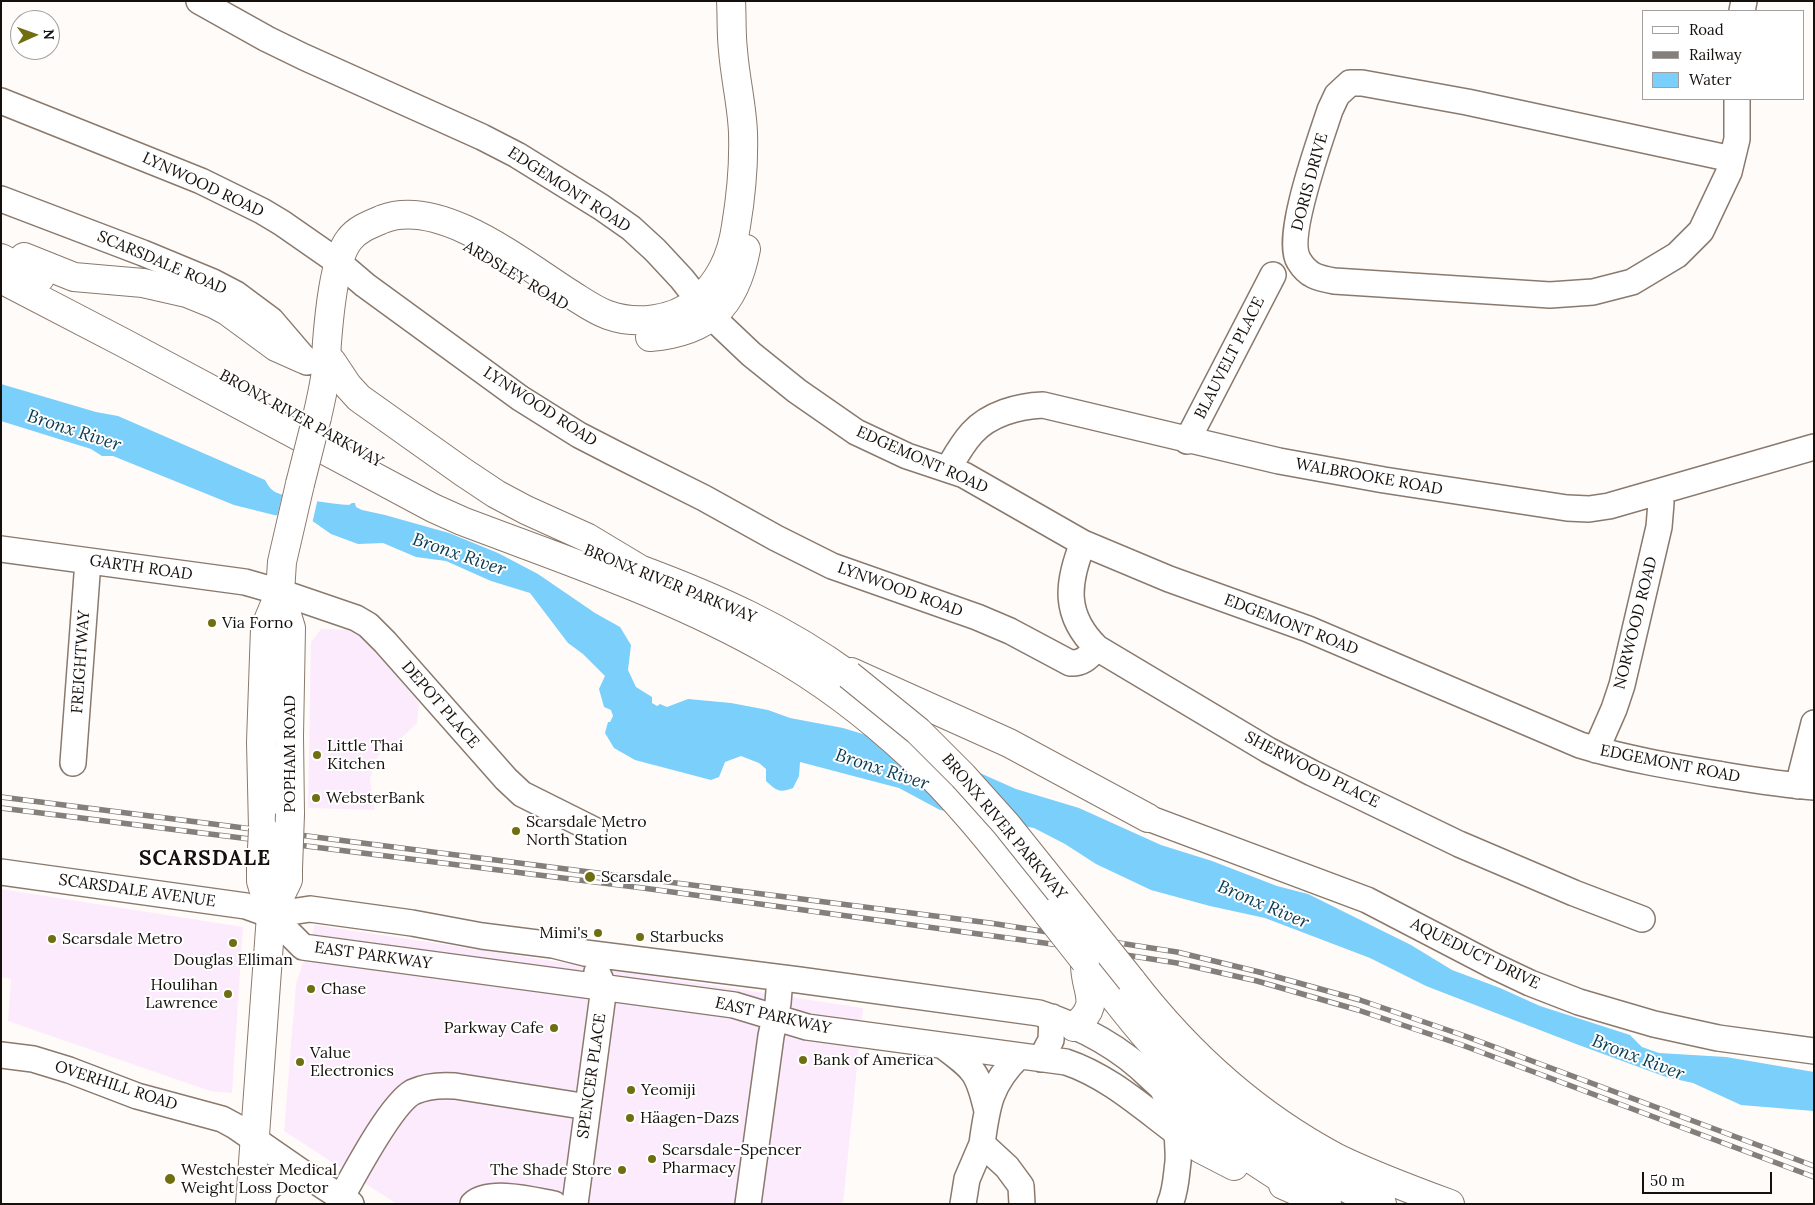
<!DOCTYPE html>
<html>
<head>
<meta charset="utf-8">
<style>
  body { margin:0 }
  #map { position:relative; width:1815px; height:1205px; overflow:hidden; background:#fffbf8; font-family:Lora,serif }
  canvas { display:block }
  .frame { position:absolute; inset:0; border:2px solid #16100c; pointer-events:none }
  .legend { position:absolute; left:1642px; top:10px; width:162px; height:90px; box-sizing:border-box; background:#fff; border:1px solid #a29f9e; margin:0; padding:6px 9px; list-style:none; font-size:15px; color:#16100c }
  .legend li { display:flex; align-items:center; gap:10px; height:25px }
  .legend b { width:25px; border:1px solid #a29f9e }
  .north { position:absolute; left:10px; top:10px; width:50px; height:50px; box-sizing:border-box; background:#fff; border:1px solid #a29f9e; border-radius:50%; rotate:88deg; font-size:14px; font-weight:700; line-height:20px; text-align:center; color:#16100c }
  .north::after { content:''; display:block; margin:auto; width:18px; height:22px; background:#6f6e10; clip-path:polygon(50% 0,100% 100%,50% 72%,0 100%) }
  .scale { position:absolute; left:1642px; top:1172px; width:130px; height:22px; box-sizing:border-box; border:2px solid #16100c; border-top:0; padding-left:6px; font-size:15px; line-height:18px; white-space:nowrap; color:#16100c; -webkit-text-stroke:4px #fff; paint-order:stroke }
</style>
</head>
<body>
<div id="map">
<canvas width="1815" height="1205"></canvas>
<div class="frame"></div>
<ul class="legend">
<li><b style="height:6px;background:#fff"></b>Road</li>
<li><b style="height:6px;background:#847f7b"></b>Railway</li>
<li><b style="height:14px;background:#7acffb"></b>Water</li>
</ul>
<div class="north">N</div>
<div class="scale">50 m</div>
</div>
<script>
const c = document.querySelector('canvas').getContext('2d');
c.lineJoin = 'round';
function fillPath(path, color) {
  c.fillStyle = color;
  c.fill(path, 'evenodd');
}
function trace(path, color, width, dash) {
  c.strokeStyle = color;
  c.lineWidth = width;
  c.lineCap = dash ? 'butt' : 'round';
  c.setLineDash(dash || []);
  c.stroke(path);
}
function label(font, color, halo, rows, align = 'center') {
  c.font = font + ' Lora,serif';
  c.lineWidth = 4;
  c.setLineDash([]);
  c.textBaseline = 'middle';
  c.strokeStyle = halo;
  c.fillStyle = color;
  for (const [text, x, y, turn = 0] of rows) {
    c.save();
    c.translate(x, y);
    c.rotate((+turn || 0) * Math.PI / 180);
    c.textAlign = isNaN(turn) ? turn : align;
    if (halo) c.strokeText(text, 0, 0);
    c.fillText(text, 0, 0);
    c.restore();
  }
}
const commercial = new Path2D(`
  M321 629 357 630 419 703 417 723 396 743 382 750 374 763 370 780 375 810 308 808 311 642Z
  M1 889 243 927 232 1093 210 1091 8 1021 11 979 1 977Z
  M315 925 863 1008 843 1204H397L284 1131 296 984Z`);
const water = new Path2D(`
  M1 384 96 412 118 416 265 480C268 485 270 489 275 492 286 498 335 504 349 505L352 503H355L356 507 362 510 385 515 449 533 498 553 538 574 595 613 620 627 631 645 628 670 636 687 652 697V703L657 706 660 704 667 707 688 699 731 703 768 710 790 718 843 728 955 762 1016 789 1079 808 1161 845 1212 861 1277 886 1308 894 1411 945 1452 970 1500 988 1540 1006 1630 1035 1642 1047 1659 1053 1726 1057 1814 1072V1111L1741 1105 1693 1083 1666 1077 1576 1044 1426 986 1370 958 1265 918 1210 906 1151 890 1096 864 1065 844 1034 828 940 810 899 788 800 762 799 776 793 788C779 793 777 791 766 781V769L759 763 741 756 725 762 719 777 711 780 635 760 614 748 605 733 608 722H610L613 716 611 710 604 707 599 689 605 676 583 654 568 643 530 593 491 581 446 561 416 557 383 543 358 544 331 534 311 520 274 515 234 505 113 456H102L91 449 1 421Z`);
const pier = new Path2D(`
  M283 492 318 498 312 524 277 517Z`);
const minor = new Path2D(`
  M199 1 267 39 304 57 482 137 517 155 601 207 631 228 655 250 682 279 712 317 751 354 797 391 856 432 907 456 964 475 1083 543 1169 579 1308 629 1580 745C1626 759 1675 767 1723 775 1753 780 1783 785 1814 787
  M1742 11 1744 1
  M1 101 201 181 262 211 282 223 338 262 365 285 520 398 579 435 614 453 704 498 776 538 832 566 977 617 1010 631 1070 663C1083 664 1089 656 1097 648
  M1732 159 1467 102 1362 83H1350L1337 95 1330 110C1321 138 1284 238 1299 261 1308 276 1318 278 1334 281L1550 295 1593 292 1632 282 1677 255 1701 231 1729 172 1737 139V99
  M1 199 143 253 213 282 236 294 271 320 307 362
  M1187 441 1273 275
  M948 469C955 457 962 444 972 433 989 414 1018 406 1043 405L1279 461 1384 480 1567 508 1589 509 1609 506 1814 447
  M1083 543C1067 583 1063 615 1097 648L1268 750 1312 773 1459 844 1574 893 1642 919
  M1 549 245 582 280 592 356 618 368 625 385 642 506 779 522 794 594 830
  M1596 750 1614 709 1622 685 1659 527 1661 503 1659 492
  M73 763 88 561
  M1798 786 1814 723
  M1148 818 1367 900 1492 965 1530 983 1579 1002 1654 1024 1718 1038 1814 1051
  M1 872 246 906 271 915 303 947 734 1005 807 1027 1066 1062C1108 1076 1142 1107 1177 1133
  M271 915 310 909 412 923 482 936 553 945 585 953 799 980 1039 1013C1080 1026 1120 1047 1151 1078 1156 1083 1164 1088 1166 1095 1175 1115 1179 1140 1178 1162 1176 1177 1176 1190 1170 1204
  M943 1046C975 1070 978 1072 987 1111
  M1 1055 33 1059 69 1070 137 1096 222 1119 235 1126 300 1171 351 1204
  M1041 1059 1051 1040 1052 1017
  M982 1144C987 1106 990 1084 1019 1056
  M341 1198C355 1173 391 1104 413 1092 426 1086 441 1085 455 1086L588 1107
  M262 1204 265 1191 277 1180 300 1171
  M473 1204C490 1189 532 1200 554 1204
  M575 1204 604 987 597 972
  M748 1204 771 1036 778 1003 780 978
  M963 1204 967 1179 982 1144 1007 1167 1021 1186 1022 1204`);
const major = new Path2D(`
  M650 337C709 332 735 306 746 249
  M317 417C320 404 323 391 325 378 327 366 326 354 327 342 329 317 334 259 349 240 357 229 371 224 383 219 440 197 522 263 569 293 582 301 594 310 608 315 636 325 672 321 696 302 719 283 732 255 736 226 741 196 744 164 743 133 742 105 735 78 733 50 731 34 732 17 731 1
  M290 814 289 736 291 628 280 592 282 562 300 484
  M263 829 261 742 265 628 280 592
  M271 915 288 880V869
  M250 1204 271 915 261 881V868`);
const highway = new Path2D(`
  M24 257 74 277 143 283 187 293 214 304 227 311 276 347 303 359
  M1 258 40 278
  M1 279 124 343 433 508 462 521C567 561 673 596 771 652 821 680 868 716 910 755 962 803 1004 859 1048 914
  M332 362 348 386 359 398 463 472 496 494 526 510 588 538 643 571
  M642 570C717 598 784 628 849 675
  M851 672 1009 743 1148 818
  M1085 961C1109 990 1131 1021 1157 1049 1221 1117 1296 1169 1382 1204
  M1131 980C1188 1054 1254 1114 1337 1158 1374 1176 1412 1190 1450 1204
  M1074 1027C1103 1003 1085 994 1085 964
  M1166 1093 1213 1134 1300 1191
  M1177 1133 1201 1149 1234 1166
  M1283 1185 1327 1204`);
const rail = new Path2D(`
  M1 797 990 923 1177 952 1259 972 1360 1000 1465 1036 1814 1166
  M1 808 643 888 1081 948 1177 963 1257 981 1358 1010 1462 1045 1814 1177`);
const majorBridge = new Path2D(`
  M300 484 317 417
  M261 868 263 829
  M288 869 290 814`);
const highwayBridge = new Path2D(`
  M849 675 918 731 963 776 1006 824 1131 980
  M1048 914 1085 961`);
const markers = [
  [212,623,5,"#6f6e10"],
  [317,755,5,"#6f6e10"],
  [316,798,5,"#6f6e10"],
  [516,831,5,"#6f6e10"],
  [590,877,6,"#6f6e10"],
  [598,933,5,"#6f6e10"],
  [640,937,5,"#6f6e10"],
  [52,939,5,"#6f6e10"],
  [233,943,5,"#6f6e10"],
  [311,989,5,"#6f6e10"],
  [228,994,5,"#6f6e10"],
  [554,1028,5,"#6f6e10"],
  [803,1060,5,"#6f6e10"],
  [300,1062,5,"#6f6e10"],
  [631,1090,5,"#6f6e10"],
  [630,1118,5,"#6f6e10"],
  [652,1159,5,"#6f6e10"],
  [622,1170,5,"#6f6e10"],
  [170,1179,6,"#6f6e10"]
];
const streetNames = [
  ["DORIS DRIVE",1310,182,-75],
  ["LYNWOOD ROAD",203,185,25],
  ["EDGEMONT ROAD",569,190,33],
  ["SCARSDALE ROAD",162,263,23],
  ["ARDSLEY ROAD",516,276,31],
  ["BLAUVELT PLACE",1230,358,-63],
  ["LYNWOOD ROAD",540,407,33],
  ["BRONX RIVER PARKWAY",301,419,29],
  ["EDGEMONT ROAD",922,460,24],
  ["WALBROOKE ROAD",1369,477,10],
  ["GARTH ROAD",141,568,8],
  ["BRONX RIVER PARKWAY",670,584,22],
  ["LYNWOOD ROAD",900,590,20],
  ["NORWOOD ROAD",1636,623,-76],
  ["EDGEMONT ROAD",1291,625,21],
  ["FREIGHTWAY",81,662,-86],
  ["DEPOT PLACE",440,705,49],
  ["POPHAM ROAD",290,754,-90],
  ["EDGEMONT ROAD",1670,764,11],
  ["SHERWOOD PLACE",1312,770,27],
  ["BRONX RIVER PARKWAY",1004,827,50],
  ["SCARSDALE AVENUE",137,891,8],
  ["AQUEDUCT DRIVE",1475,954,26],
  ["EAST PARKWAY",373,956,8],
  ["EAST PARKWAY",773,1016,13],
  ["SPENCER PLACE",592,1076,-82],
  ["OVERHILL ROAD",116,1086,18]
];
const poiNames = [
  ["Via Forno",222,623],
  ["Little Thai",327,746],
  ["Kitchen",327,764],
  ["WebsterBank",326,798],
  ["Scarsdale Metro",526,822],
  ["North Station",526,840],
  ["Scarsdale",601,877],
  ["Mimi's",588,933,"right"],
  ["Starbucks",650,937],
  ["Scarsdale Metro",62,939],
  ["Douglas Elliman",233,960,"center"],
  ["Houlihan",218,985,"right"],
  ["Lawrence",218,1003,"right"],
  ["Chase",321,989],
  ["Parkway Cafe",544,1028,"right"],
  ["Value",310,1053],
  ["Electronics",310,1071],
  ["Bank of America",813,1060],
  ["Yeomiji",641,1090],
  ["Häagen-Dazs",640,1118],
  ["Scarsdale-Spencer",662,1150],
  ["Pharmacy",662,1168],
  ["Westchester Medical",181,1170],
  ["Weight Loss Doctor",181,1188],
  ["The Shade Store",612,1170,"right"]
];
const waterNames = [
  ["Bronx River",74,431,18],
  ["Bronx River",459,555,19],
  ["Bronx River",882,770,18],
  ["Bronx River",1263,905,23],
  ["Bronx River",1638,1058,21]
];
const districtNames = [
  ["SCARSDALE",205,859]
];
fillPath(commercial, '#fcebfd');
fillPath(water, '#7acffb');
fillPath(pier, '#fffbf8');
trace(minor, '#8a796d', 28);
trace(major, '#8a796d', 30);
trace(highway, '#8a796d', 30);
trace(minor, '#fff', 25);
trace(major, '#fff', 28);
trace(highway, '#fff', 28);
trace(rail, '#847f7b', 5.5);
trace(rail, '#fff', 4, [11]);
trace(majorBridge, '#8a796d', 30, []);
trace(highwayBridge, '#8a796d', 30, []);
trace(majorBridge, '#fff', 28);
trace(highwayBridge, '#fff', 28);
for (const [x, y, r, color] of markers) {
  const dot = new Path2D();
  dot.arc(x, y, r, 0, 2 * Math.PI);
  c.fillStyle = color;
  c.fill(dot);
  trace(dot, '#fff', 2);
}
label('16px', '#16100c', '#fff', streetNames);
label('16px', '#16100c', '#fff', poiNames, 'left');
label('italic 18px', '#073b51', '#fff', waterNames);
c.letterSpacing = '1px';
label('bold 21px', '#16100c', '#fff', districtNames);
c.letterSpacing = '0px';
</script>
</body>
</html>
